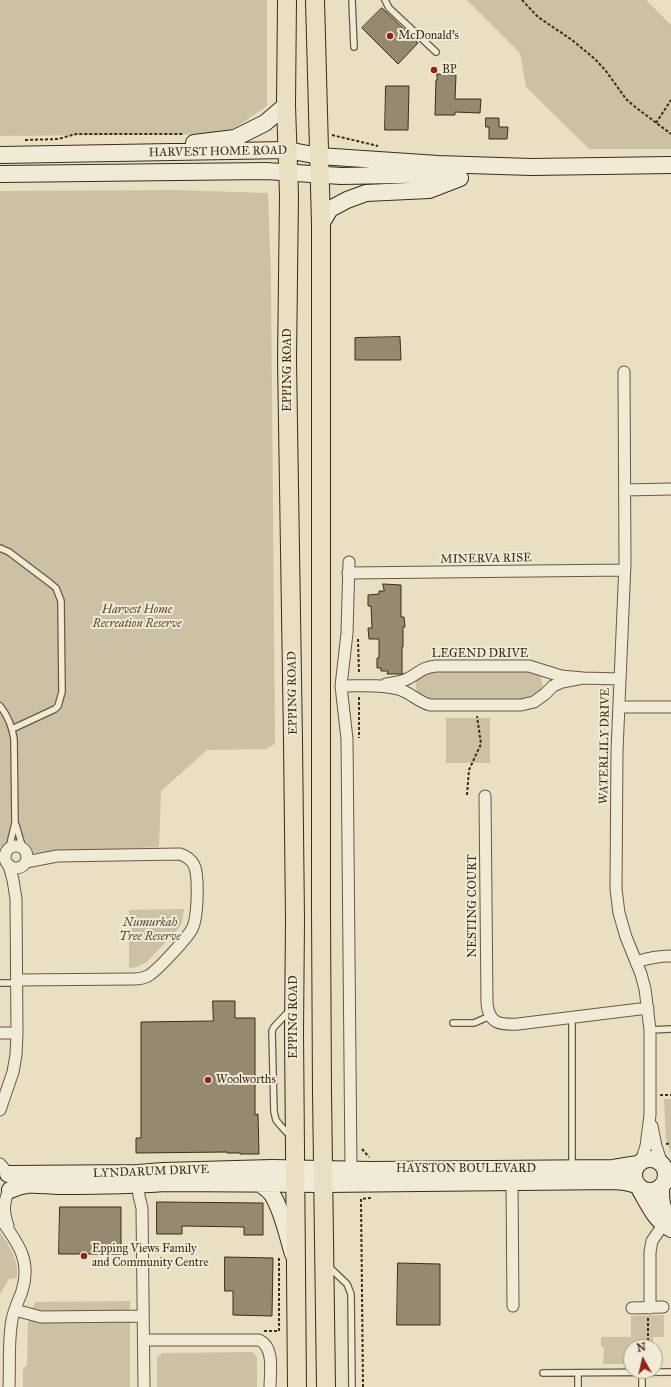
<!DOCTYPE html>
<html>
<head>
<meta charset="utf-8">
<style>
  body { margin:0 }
  #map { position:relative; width:671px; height:1387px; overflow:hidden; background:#e9dfc2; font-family:"IM FELL Great Primer",serif }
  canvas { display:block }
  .north { position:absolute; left:623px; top:1339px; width:40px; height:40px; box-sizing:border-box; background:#f1ead7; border:1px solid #a99e8b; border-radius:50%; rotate:352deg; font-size:11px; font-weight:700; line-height:16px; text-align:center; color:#3d2c19 }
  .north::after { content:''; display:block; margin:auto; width:14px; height:18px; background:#8f2418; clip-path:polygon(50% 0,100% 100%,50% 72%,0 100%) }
</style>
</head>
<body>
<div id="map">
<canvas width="671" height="1387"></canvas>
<div class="north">N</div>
</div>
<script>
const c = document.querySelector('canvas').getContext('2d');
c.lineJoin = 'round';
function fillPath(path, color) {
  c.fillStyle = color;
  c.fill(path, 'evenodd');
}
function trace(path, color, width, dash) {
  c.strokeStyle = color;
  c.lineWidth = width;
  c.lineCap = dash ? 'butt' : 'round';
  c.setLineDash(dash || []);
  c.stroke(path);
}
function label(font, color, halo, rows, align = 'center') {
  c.font = font + ' "IM FELL Great Primer",serif';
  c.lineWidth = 4;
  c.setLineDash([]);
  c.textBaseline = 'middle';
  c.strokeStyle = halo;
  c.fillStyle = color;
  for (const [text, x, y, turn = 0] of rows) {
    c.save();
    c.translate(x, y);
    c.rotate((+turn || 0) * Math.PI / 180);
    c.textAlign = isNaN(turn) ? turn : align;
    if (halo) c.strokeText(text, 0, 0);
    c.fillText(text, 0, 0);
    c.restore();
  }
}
const green = new Path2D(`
  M0 0H267V106L226 134 0 136Z
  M467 0H646L671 25V149H589L526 87 520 53Z
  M175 190 268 193 271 278 275 744 266 749 207 750 161 791 159 847 28 853 23 846 0 847V191Z
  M432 670H525L535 672 540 675 543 685C541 695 534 697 525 700L433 701C429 699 424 699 420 696 415 692 414 680 419 675 423 673 428 672 432 670Z
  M446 718H490V763H446Z
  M184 909 182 922 179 928 147 962 137 967 129 968V910Z
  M664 1099H671V1154L666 1140Z
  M0 1232C10 1247 19 1260 17 1278L9 1279 0 1294Z
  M130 1301V1387H23V1369L27 1365 28 1322 35 1302Z
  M664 1315V1337H653V1347H631V1364H603L604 1347H601V1337H631V1316Z
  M253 1352 257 1357V1387H157V1358L162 1353Z`);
const building = new Path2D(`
  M382 8 418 43 398 64 362 28Z
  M437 74 456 75 455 99H481L480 113 455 112V115H435L436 80H437Z
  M386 86H409L408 130H385Z
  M486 118H499V127H508L507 139H489V127H486Z
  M400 337 401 360H355V338Z
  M383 584 401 585V617H404L405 627H403V647H402V674H387L388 671H381V668H377V658H379V639H369L368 628H372L371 606H368V595L379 594V591H384Z
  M213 1001H235V1018H255V1115L258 1114 259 1154H240V1153H227V1152L136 1153V1138H141V1022L213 1021Z
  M157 1202 263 1203V1235H244V1227L182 1226V1234H157Z
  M60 1207H121V1254H59Z
  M225 1257 273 1258 272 1316 233 1315V1291H225Z
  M398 1263 440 1264V1325H397Z`);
const path = new Path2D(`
  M522 0 538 17 572 40 595 59 606 71 626 99 634 106 671 134
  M656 123 671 100
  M332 135 378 146
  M25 140 58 139 76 134H184
  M358 639 359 674
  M359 697V738
  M467 795 469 770 481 744 477 716
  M661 1096V1095H671
  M666 1144 671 1143
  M362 1149 369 1157
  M648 1318V1347
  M264 1331H279V1256
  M363 1387 361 1199 370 1198V1196`);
const lane = new Path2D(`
  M352 0 354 47
  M385 0 389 8 436 52
  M0 548 9 552 50 583 56 588 61 601 62 692 58 706 55 709 12 729
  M0 706C8 716 12 726 14 739L15 823 9 848
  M16 825 23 849
  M0 983H17
  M290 1010 274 1027 272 1031 274 1112 276 1120 280 1125 291 1137
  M453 1023H474L490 1016
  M650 1030 671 1029
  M572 1167V1017
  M328 1266 347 1284 351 1294 352 1387
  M642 1372V1387
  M543 1373 671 1372
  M578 1373V1387`);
const street = new Path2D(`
  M624 372 625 563 617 751 616 889 619 913 626 937 641 974 645 989 650 1030V1115L646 1146 641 1162
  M625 490 671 489
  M349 562 347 633 341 686 347 739 351 1169
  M348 573 625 570
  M386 684C394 683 402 682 409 678 421 672 420 668 436 666H529L561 676 583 678 620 679
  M341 686C360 686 380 684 398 689 410 692 418 702 430 705H521L534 702 545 694 553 686 562 682 583 678
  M619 707H671
  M485 796 487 1003C489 1024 500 1025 518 1024L648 1008
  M5 857a11 11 0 1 1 22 0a11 11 0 1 1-22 0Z
  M636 962C648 958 659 956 671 956
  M17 980 134 979C139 979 144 978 148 976 158 970 187 938 192 929 198 918 199 875 194 865 191 859 186 856 180 854L57 856 26 862
  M0 1033H17
  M0 1110 13 1072 16 1055 17 1033 16 899 13 880 9 865
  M652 1126 656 1146 662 1164
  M0 1164 6 1171
  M512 1182 513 1306
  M138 1185 139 1196 142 1208 144 1387
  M7 1195C3 1206 4 1214 8 1226
  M0 1218C17 1242 32 1260 22 1291 19 1300 14 1309 12 1320 8 1341 10 1365 9 1387
  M632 1308 663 1307
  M650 1308V1252L652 1241 663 1225
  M15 1310 41 1317 143 1316
  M144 1340H259C275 1347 270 1373 270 1387`);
const secondary = new Path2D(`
  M194 143 235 138 265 123 286 105
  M0 155 287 150 319 156 438 164 531 167 671 165
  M0 174 266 171 341 176 454 174
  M321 224 330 209 347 200 366 193 429 190 460 178
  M634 1175a16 16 0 1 1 32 0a16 16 0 1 1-32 0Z
  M8 1174 138 1173 163 1171 272 1168 370 1170 613 1168 638 1164
  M259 1183C264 1187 270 1190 273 1196 283 1213 287 1235 293 1254
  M661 1187C661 1201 661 1209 671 1220
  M639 1188C648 1203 655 1221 671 1229
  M10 1190C29 1181 41 1186 61 1186 95 1186 130 1186 164 1183L324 1184 614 1181 625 1182 637 1185`);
const primary = new Path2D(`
  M287 0 286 105 289 196 287 360 293 741 295 920 294 1032 297 1387
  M315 0 321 224V911L322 1092 326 1387`);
const markers = [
  [390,36,4,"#8f2418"],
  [434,70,4,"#8f2418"],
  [208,1080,4,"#8f2418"],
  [84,1256,4,"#8f2418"]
];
const poiNames = [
  ["McDonald's",398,36],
  ["BP",442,70],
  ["Woolworths",216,1080],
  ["Epping Views Family",92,1249],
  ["and Community Centre",92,1263]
];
const streetNames = [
  ["HARVEST HOME ROAD",218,152,-1],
  ["EPPING ROAD",288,370,-90],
  ["MINERVA RISE",486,559,-1],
  ["LEGEND DRIVE",480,654],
  ["EPPING ROAD",293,693,-91],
  ["WATERLILY DRIVE",605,746,-89],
  ["NESTING COURT",473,906,-90],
  ["EPPING ROAD",294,1017,-90],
  ["HAYSTON BOULEVARD",466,1169],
  ["LYNDARUM DRIVE",151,1172,-2]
];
const parkNames = [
  ["Harvest Home",137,610],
  ["Recreation Reserve",137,624],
  ["Numurkah",150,923],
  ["Tree Reserve",150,937]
];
fillPath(green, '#ccc1a5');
fillPath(building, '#968971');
trace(building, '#3d2c19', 1);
trace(lane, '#685943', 8);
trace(street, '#685943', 13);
trace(secondary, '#3d2c19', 18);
trace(primary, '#3d2c19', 20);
trace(path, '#3d2c19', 2, [3, 2]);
trace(lane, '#f1ead7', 5.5);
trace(street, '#f1ead7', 11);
trace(secondary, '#f1ead7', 16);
trace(primary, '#e9dfc2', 18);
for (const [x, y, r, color] of markers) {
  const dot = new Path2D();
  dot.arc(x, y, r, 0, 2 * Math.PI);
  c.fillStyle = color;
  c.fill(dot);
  trace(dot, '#f1ead7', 1.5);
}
label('12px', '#3d2c19', '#f1ead7', poiNames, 'left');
label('12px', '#3d2c19', '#f1ead7', streetNames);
label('italic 12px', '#5a4a35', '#f1ead7', parkNames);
</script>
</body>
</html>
